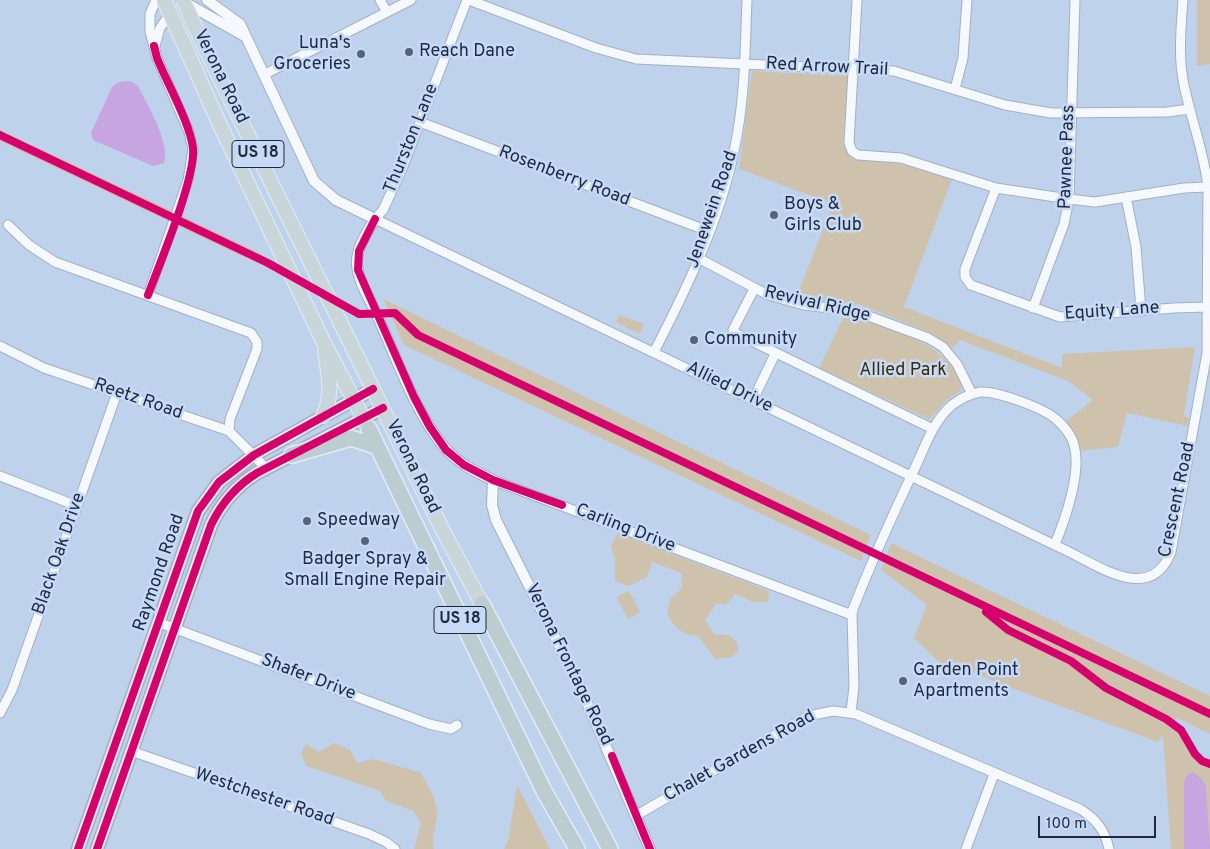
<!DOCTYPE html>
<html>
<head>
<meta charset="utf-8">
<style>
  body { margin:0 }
  #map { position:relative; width:1210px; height:849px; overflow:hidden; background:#bfd2ec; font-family:Overpass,sans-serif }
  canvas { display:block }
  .scale { position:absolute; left:1038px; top:816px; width:118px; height:22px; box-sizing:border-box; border:2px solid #1d293c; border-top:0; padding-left:6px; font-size:15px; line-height:18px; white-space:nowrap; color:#1d293c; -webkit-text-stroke:4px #c6daf8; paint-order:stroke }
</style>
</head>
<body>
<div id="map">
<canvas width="1210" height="849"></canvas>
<div class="scale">100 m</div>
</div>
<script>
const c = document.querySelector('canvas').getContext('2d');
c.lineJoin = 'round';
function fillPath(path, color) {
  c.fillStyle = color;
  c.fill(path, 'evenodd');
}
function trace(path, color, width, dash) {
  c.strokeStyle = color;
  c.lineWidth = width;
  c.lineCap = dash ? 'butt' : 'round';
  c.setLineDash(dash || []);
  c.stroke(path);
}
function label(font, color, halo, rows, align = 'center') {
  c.font = font + ' Overpass,sans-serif';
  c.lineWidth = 5;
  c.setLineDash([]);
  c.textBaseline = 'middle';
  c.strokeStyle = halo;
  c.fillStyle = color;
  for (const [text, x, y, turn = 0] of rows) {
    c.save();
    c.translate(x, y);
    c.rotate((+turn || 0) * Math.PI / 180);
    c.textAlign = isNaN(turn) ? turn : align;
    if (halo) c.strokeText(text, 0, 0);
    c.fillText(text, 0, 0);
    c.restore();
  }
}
const green = new Path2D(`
  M1197 0H1210V64L1197 66Z
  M752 71 848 76 843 144 848 154 854 159 901 164 952 179 904 307 1062 368V354L1195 347 1184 416 1189 418 1188 426 1127 413 1118 447 1080 451 1073 431 1066 421 1093 400 1068 381 960 340 952 349 931 333 861 305 796 298 833 204 739 169Z
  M0 130 172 211 168 221 0 141Z
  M184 217 263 255 270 269 180 227Z
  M383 299 871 535 861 561 404 345Z
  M845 314C882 324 939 339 958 376 960 381 963 385 961 391L949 398 929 419 819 368Z
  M619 315 644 324 639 334 616 322Z
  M618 533 769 591 768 602H753L735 594 727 604H716L705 620 714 634 729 635 737 642 738 651 732 657 715 659 698 636C682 635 675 628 667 614L671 598 682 588 681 573 652 562 647 577 629 586 615 581V560L611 546Z
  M891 543 1210 696V734L1177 718 1171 725C1184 739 1191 761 1210 767V849H1171L1163 736 1158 742 995 682 955 663 941 664 914 638 927 605 881 570Z
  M629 591 640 612 628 619 616 597Z
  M334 743 350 750 357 763 374 759 421 773C428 786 437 799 437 814 438 825 430 837 434 849H414L421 824 414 811 386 801 380 791 306 766 301 753 306 744 319 752Z
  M517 785 550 849H504L508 841Z`);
const water = new Path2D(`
  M130 81 138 86C147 104 171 144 164 163L153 166 93 140 91 133 112 87 119 82Z
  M1193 772 1201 778 1206 786 1210 849H1184V783L1186 776Z`);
const minor = new Path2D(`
  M380 0 387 12
  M467 0 402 169 383 210 375 219 1063 549C1098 565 1150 605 1171 552L1207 353 1208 187C1204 152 1191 119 1184 85 1178 57 1181 28 1183 0
  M469 0 596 48 636 59 894 71 1005 105 1051 113 1167 112 1190 109
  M857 0 849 143 852 151 858 155 901 158 996 188 1069 199 1095 202 1184 188 1208 187
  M155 46 160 28 172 11
  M265 74 411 0
  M955 89 963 58 967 0
  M420 122 708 231
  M996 188 965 269V277L971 285 1060 317 1174 308 1209 307
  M1126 197 1136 247 1141 310
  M8 225 29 245 55 262 251 333 257 342V349L230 419 229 431
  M698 258 768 295 804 305 855 311 928 338 943 347 957 364 972 394
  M754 289 733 330 735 333 933 429
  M148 295 188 180 193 149 189 132 157 58 150 31V14L156 0
  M1033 308 1064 224 1069 199 1075 0
  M0 346 44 368 229 431 266 468
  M654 352C686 290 720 220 734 151 745 102 745 50 747 0
  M753 400 775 354
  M0 476 77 506
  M493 480 852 615
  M160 623 429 724 451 729 457 725
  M851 712 854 687 852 615 853 609C872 561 892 516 914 470 925 447 933 421 952 405 960 399 970 394 980 392 997 391 1044 408 1057 420 1064 426 1072 436 1074 445 1082 472 1065 520 1055 544
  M0 713 12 690 117 393
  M131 751 369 834 386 842 395 849
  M637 815 808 716 833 711 856 714 1080 809C1096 819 1105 830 1109 849
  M966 849 994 774`);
const tertiary = new Path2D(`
  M207 0 240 24 314 181 336 200 375 219C367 232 356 249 357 264 358 282 371 301 378 317 396 357 417 417 446 449 459 464 476 472 493 480L492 505 496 520 582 691 650 849
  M186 3 246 37`);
const secondary = new Path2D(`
  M78 849 198 511 219 482 254 455 373 389
  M97 849 211 525C222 502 236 486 257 473L383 408`);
const trunk = new Path2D(`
  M203 44 442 529 482 604
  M187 51 219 123 323 341 369 429
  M323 416C334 395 328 373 325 351`);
const motorway = new Path2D(`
  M369 429 544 791 577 849
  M292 455 351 438 378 447
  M482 604 610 849`);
const trunkBridge = new Path2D(`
  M164 0 187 51
  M183 0 203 44`);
const cycleway = new Path2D(`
  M0 135 268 263 359 314 395 313 418 335 1210 714
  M375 219 359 251 358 270 414 397 430 427 446 450 464 465 493 480 562 505
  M148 295C160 263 196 177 193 148 190 123 167 83 157 58L154 46
  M986 612 1008 630 1071 661 1106 688 1166 719 1181 730 1195 754 1202 761 1210 764
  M612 756 650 849
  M78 849 198 511 219 482 254 455 373 389
  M97 849 211 525C222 502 236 486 257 473L383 408`);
const markers = [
  [409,52,5,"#56647a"],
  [361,54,5,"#56647a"],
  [774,215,5,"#56647a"],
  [694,340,5,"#56647a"],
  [307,521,5,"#56647a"],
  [365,541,5,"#56647a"],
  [903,681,5,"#56647a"]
];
const shields = [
  [258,154,52],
  [460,620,52]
];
const shieldNames = [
  ["US 18",258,154],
  ["US 18",460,620]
];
const poiNames = [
  ["Luna's",351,44,"right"],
  ["Groceries",351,65,"right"],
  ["Reach Dane",419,52],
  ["Boys &",784,205],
  ["Girls Club",784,226],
  ["Community",704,340],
  ["Speedway",317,521],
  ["Badger Spray &",365,560,"center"],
  ["Small Engine Repair",365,581,"center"],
  ["Garden Point",913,671],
  ["Apartments",913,692]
];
const streetNames = [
  ["Red Arrow Trail",827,68,3],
  ["Verona Road",220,77,64],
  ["Thurston Lane",412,139,-68],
  ["Pawnee Pass",1068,157,-88],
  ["Rosenberry Road",564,177,21],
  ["Jenewein Road",713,210,-71],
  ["Revival Ridge",817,305,13],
  ["Equity Lane",1112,312,-4],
  ["Allied Drive",729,388,26],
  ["Reetz Road",138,400,19],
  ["Verona Road",412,467,64],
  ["Crescent Road",1178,500,-78],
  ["Carling Drive",625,529,21],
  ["Black Oak Drive",60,554,-71],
  ["Raymond Road",160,573,-71],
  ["Verona Frontage Road",568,665,64],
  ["Shafer Drive",308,678,21],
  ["Chalet Gardens Road",740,757,-29],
  ["Westchester Road",264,798,19]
];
const parkNames = [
  ["Allied Park",903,371]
];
fillPath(green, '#cfc2ad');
fillPath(water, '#c7a5e1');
trace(minor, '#a1b0c4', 11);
trace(tertiary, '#a1b0c4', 12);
trace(secondary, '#a1b0c4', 15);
trace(trunk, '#e2ebf6', 16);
trace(motorway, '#e2ebf6', 18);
trace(minor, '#f5f8fc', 9);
trace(tertiary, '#f5f8fc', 10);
trace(secondary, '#e4ebef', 12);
trace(trunk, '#c8d5d9', 14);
trace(motorway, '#bcccd0', 15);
trace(trunkBridge, '#e2ebf6', 16, []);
trace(trunkBridge, '#c8d5d9', 14);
trace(cycleway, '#d6006c', 8);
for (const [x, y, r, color] of markers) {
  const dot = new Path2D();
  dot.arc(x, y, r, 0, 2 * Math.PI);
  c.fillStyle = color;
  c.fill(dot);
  trace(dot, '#c6daf8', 2);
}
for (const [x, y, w] of shields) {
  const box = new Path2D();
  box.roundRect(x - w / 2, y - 13.5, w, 27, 4);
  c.fillStyle = '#c6daf8';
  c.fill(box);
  trace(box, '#1d293c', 1);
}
label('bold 16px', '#1d293c', null, shieldNames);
label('18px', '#1d293c', '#c6daf8', poiNames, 'left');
label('18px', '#1d293c', '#c6daf8', streetNames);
label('18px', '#3e2a02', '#c6daf8', parkNames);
</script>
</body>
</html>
